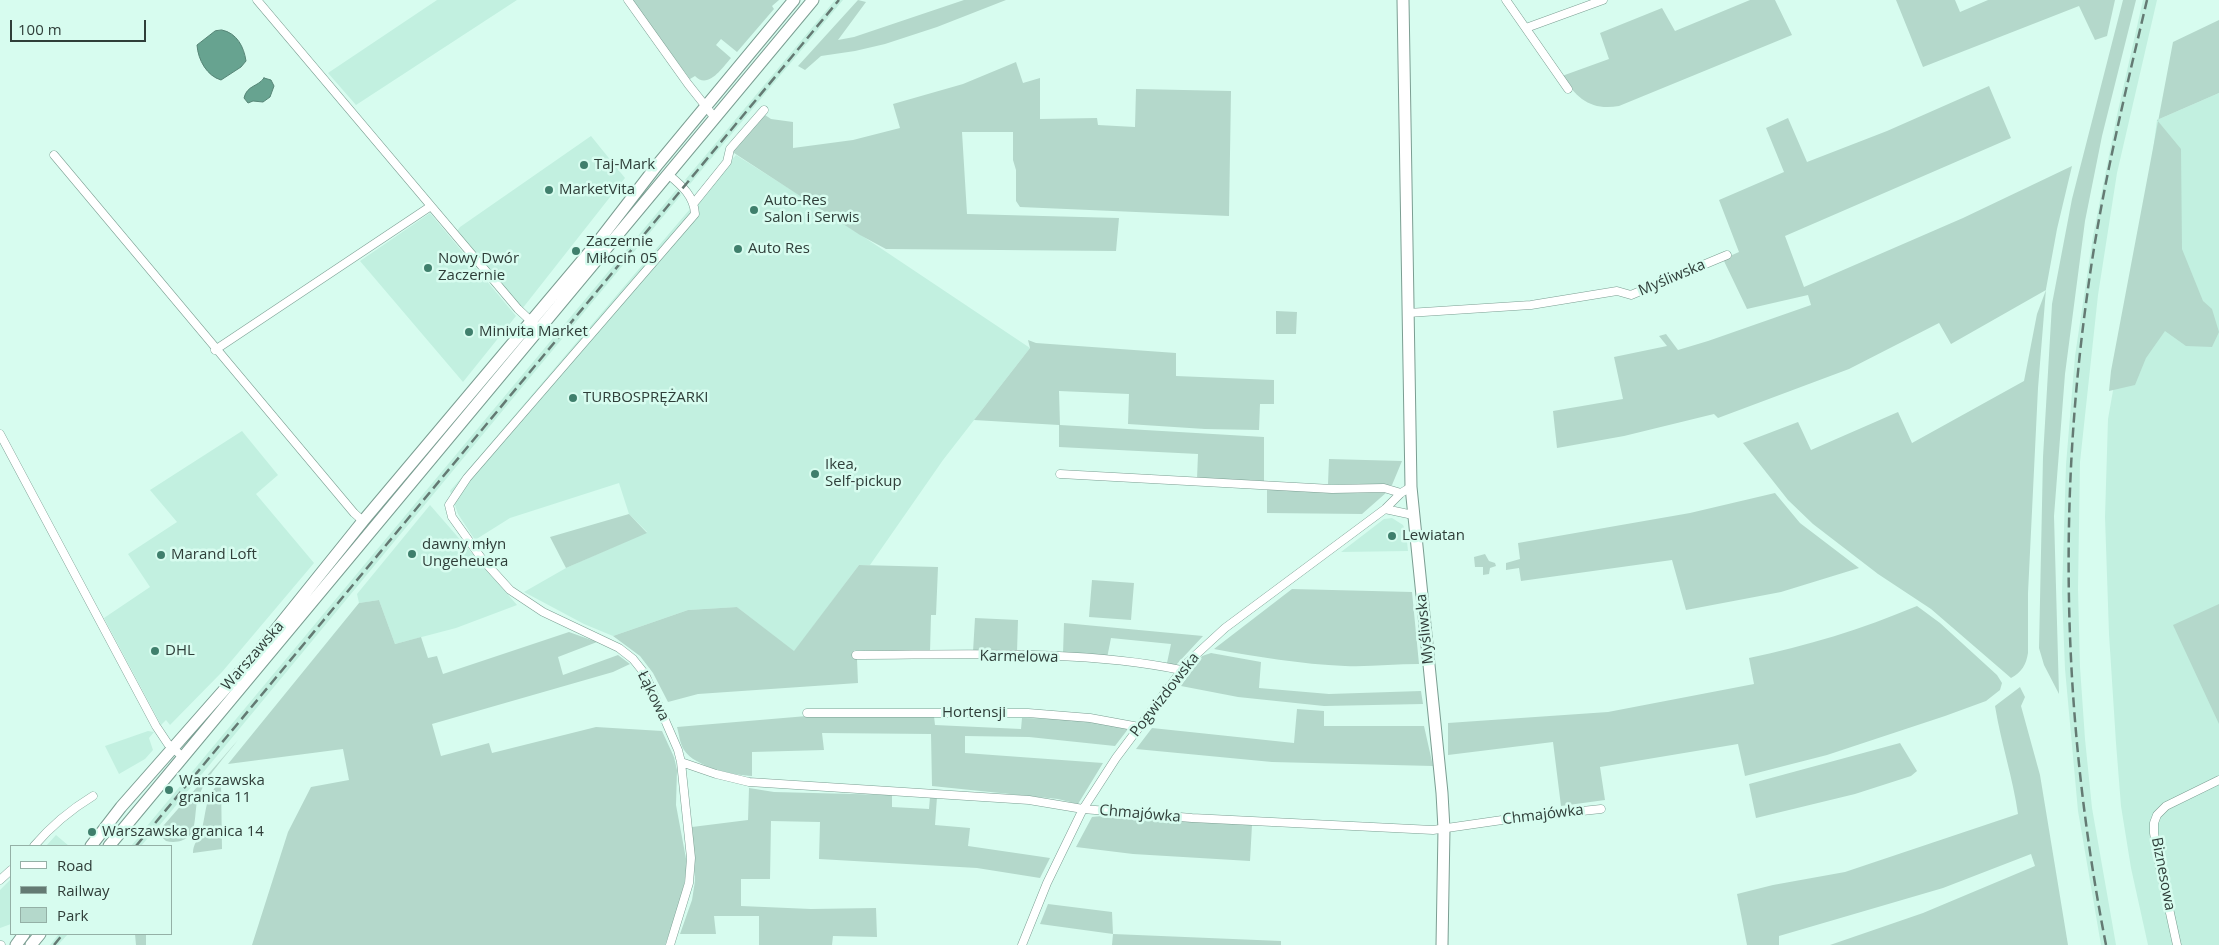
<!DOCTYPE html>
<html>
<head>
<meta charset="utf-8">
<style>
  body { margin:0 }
  #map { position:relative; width:2219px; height:945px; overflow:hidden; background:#d7fcef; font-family:"Open Sans",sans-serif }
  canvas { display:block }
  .legend { position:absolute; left:10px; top:845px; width:162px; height:90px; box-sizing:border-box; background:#d7fcef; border:1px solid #94b0a6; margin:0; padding:6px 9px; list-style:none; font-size:15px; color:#2f3e39 }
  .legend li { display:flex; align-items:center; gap:10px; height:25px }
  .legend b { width:25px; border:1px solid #94b0a6 }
  .scale { position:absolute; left:10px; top:20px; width:136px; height:22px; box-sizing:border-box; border:2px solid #2f3e39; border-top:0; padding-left:6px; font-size:15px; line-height:18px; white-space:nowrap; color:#2f3e39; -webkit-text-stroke:4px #d7fcef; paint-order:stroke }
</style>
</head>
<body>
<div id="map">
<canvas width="2219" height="945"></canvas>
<ul class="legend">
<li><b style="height:6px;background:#fff"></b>Road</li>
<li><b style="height:6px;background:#647a73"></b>Railway</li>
<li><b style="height:14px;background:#b4d8cb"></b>Park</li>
</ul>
<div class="scale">100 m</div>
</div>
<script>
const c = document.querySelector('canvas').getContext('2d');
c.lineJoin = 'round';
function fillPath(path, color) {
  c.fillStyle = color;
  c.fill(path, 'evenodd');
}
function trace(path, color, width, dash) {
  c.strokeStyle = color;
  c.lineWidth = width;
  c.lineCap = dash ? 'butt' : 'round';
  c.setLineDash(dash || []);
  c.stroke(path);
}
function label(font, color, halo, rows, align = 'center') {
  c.font = font + ' "Open Sans",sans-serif';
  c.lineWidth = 5;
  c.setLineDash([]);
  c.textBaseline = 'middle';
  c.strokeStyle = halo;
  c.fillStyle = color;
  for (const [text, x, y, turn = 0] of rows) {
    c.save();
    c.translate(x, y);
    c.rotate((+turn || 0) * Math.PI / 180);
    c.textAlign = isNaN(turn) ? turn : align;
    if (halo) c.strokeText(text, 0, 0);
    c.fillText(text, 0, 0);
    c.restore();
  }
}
const built = new Path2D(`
  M437 0H517L356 105 328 73Z
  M835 0H843L690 184 685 180Z
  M2143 0H2157L2117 173 2098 295 2080 462 2078 589 2080 667 2085 739 2092 808 2116 945H2101L2078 811 2065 669 2062 593 2066 465 2075 356 2093 236 2117 115Z
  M2219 93V945H2148L2131 868 2121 806 2116 743 2109 634 2105 517 2108 419 2146 204 2157 120Z
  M591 136 625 178 522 309 457 231 460 227Z
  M736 155 831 215 1030 348 943 460 870 565H859L794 652 737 607 688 610 613 636 584 624 524 592 566 568 647 532 629 514 619 483 510 518 475 540 458 514 450 491Z
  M677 189 681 195 154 832 147 826Z
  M430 213 516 316 463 382 360 261Z
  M242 431 278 475 256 494 314 563 222 672 170 725 166 720 161 725 104 618 150 587 128 554 177 522 150 490Z
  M430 505 517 605 456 628 395 644 379 600 359 603 357 594Z
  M1392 518 1403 525 1406 532 1408 551 1341 552 1384 519Z
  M148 731 154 732 149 738 153 750 145 759 119 774 105 746Z
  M143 832 148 838 141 846H131Z
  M56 835 69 846H46Z
  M11 879V924L0 928V890Z
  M59 934H68L58 945H50Z`);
const green = new Path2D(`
  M632 0H779L772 6 774 9 737 52 721 39 716 45 731 58C722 68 708 90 695 76L690 79Z
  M858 0 866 2 838 40 854 37 964 0H1006L937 27 885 44 855 51 821 56 805 70 798 66Z
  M1750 0H1775L1792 35 1619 106C1592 111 1577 99 1562 76L1609 59 1600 33 1662 8 1675 31Z
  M1896 0H1955L1960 12 1988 0H2115L2107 36 2095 40 2079 6 1923 67Z
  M2123 0H2136L2102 136 2085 221 2065 374 2054 516 2059 694 2044 665 2039 648 2043 457 2052 304 2072 199Z
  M2219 20V93L2157 120 2181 149 2182 249 2203 301 2212 309 2219 332 2212 347 2186 346 2165 331 2146 358 2135 385 2109 391 2111 371 2173 42Z
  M1016 62 1023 83 1040 78V119L1097 118 1098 125 1135 127 1136 89 1231 91 1229 216 1020 207 1016 201V170L1013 160V132H962L967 214 1119 218 1116 251 886 249 860 235 731 151 765 115 771 119 793 122V148L853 140 900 128 893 104 963 84Z
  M1989 86 2011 138 1785 236 1804 287 1963 218 2072 166 2057 229 2046 289 2038 388 2028 593V653C2026 665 2022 672 2011 678L1931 609 1878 574 1813 524 1788 500 1743 443 1798 422 1811 450 1898 412 1912 443 2024 381 2037 314 2046 290 1951 344 1939 323 1849 369 1718 418 1714 414 1624 436 1557 448 1553 411 1623 399 1614 357 1667 346 1659 336 1666 334 1678 350 1708 341 1811 305 1808 295 1747 309 1723 259 1739 252 1719 200 1784 172 1766 128 1788 118 1807 162 1887 131Z
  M1276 311 1297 312 1296 334H1276Z
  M1028 340 1036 343 1176 353V376L1274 380V404H1260L1259 430 1205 429 1128 424 1129 394 1059 391 1060 425 1264 437V481L1197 479 1198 454 1059 447V425L974 420 1030 348Z
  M1329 459 1402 461 1392 485 1328 484Z
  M1267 488 1387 492 1362 514 1267 513Z
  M1775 493 1800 523 1859 568 1781 592 1686 610 1672 560 1521 581 1519 568 1506 570V563L1520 559 1518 543 1690 513Z
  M629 514 647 533 566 568 550 537Z
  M1485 554 1489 561 1495 563 1496 566 1490 568 1489 574 1483 575V567H1475L1474 557Z
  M859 565 938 567 936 615H931L930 652 854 650 857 659 858 683 698 694 668 702 653 673 640 656 613 636 688 610 737 607 794 651Z
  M1092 580 1134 583 1131 620 1089 617Z
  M1292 589 1412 592 1419 664C1395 664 1370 667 1345 666 1301 664 1257 657 1214 649Z
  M379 600 395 644 421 637 428 658 437 656 443 674 569 632 597 642 558 657 563 675 618 655 630 664 613 672 432 724 441 756 489 743 492 753 596 727 662 731 674 757 677 770 676 805 687 864 682 898 665 945H252L288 832 311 787 349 780 343 749 228 764 359 603Z
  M2219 604V724L2173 625Z
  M1917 606 1940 623 1997 675 2002 683 2000 690 1986 701 1945 716 1827 755 1745 776 1738 744 1600 767 1605 800 1561 806 1553 742 1448 755V723L1608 712 1754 684 1749 658C1807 646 1862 629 1917 606Z
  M975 618 1018 620 1017 652H973Z
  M1064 623 1203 636 1176 665 1167 663 1171 644 1111 638 1107 658 1063 654Z
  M1211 653 1261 662 1259 688 1329 694 1421 691 1423 704 1324 706 1238 697 1181 686 1202 656Z
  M2020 687 2025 697 2021 706 2040 775 2068 945H1830L1923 913 2035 866 2031 854 1943 888 1779 936V945H1747L1737 894 1773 885 1845 872 2018 814C2013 778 2001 743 1995 706Z
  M1297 709 1324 711V726H1424L1433 766 1272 762 1136 749 1152 728 1294 743Z
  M807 716H934L935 725 1021 729 1022 718 1070 719 1125 726 1128 729 1115 746 1029 737 965 736V753L1103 763 1078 804 1058 799 932 786 931 734 822 733 824 750 752 752V776C733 775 695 767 684 750 680 744 679 734 677 727Z
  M238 740C226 756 208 774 200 793 194 804 197 825 191 834 185 842 174 843 166 841L157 833Z
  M1900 743 1917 771 1911 776 1855 794 1756 818 1749 784Z
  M221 782 222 849 193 853C193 844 198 840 201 832 207 813 204 795 221 782Z
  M749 788 774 792 892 795V807L929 809 930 797H937L935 825 970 828 968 846 1050 858 1040 878 977 868 819 859 820 822 771 821 770 879H741V906L811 909 876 908 877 937 833 936 832 945H759V916H714L716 934H680L692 900 695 881 692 827 748 820Z
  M1112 815 1252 825 1250 861 1133 854 1076 847 1092 817Z
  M1048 904 1112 912 1113 934 1281 941V945H1112L1113 934 1040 924Z
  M135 934H146V945H136Z`);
const water = new Path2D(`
  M222 30C237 33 244 47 246 61L241 67 221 80C207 76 198 60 197 45L215 31Z
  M264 78 271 80 274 86 270 97 263 102 253 101 248 103 244 98C247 85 258 87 264 78Z`);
const street = new Path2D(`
  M257 0 518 309 534 324
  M628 0 688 84 715 118
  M1506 0 1568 89
  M1526 28 1603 0
  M54 155 354 513 363 521
  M669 175C682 186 694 196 695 214L467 478 449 505 452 517 482 559 510 590 543 612 619 648 633 659 645 674 678 750 681 762 691 858 689 883 670 945
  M694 203 727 162 730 149 764 110
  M1408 313 1531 305 1617 291 1631 295 1727 255
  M215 350 431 206
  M0 434 156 726 168 744 183 757
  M1060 474 1332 489 1384 488 1401 493
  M1385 509 1413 515
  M856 655C960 655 1080 649 1181 670
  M807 713H1028L1090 718 1139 727
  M681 762 716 774 749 782 1029 800 1083 809 1192 818 1433 830 1516 818 1601 809
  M34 846C51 826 70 810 93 796
  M0 880 11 870
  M0 945H1
  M1022 945 1047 883 1083 809 1116 758 1188 662 1225 628 1385 509 1401 493 1411 487
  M2177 945 2160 867 2154 833V823L2157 815 2166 806 2219 780`);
const secondary = new Path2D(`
  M1403 0 1411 487 1442 793 1444 829 1442 945
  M91 846 121 807 261 648 363 521 597 243 658 164 794 0
  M109 846 813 0
  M16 945 24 934
  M31 945 40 934`);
const rail = new Path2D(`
  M136 846 839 0
  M54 945 63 934
  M2106 945C2064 730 2057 513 2087 296 2100 196 2124 98 2147 0`);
const markers = [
  [584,165,5,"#3f7f6c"],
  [549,190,5,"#3f7f6c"],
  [754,210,5,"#3f7f6c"],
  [738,249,5,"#3f7f6c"],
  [576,251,5,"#3f7f6c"],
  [428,268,5,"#3f7f6c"],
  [469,332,5,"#3f7f6c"],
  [573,398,5,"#3f7f6c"],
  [815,474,5,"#3f7f6c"],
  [1392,536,5,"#3f7f6c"],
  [412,554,5,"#3f7f6c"],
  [161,555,5,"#3f7f6c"],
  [155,651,5,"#3f7f6c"],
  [169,790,5,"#3f7f6c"],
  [92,832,5,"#3f7f6c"]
];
const poiNames = [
  ["Taj-Mark",594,165],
  ["MarketVita",559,190],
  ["Auto-Res",764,201],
  ["Salon i Serwis",764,218],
  ["Zaczernie",586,242],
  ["Miłocin 05",586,259],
  ["Auto Res",748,249],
  ["Nowy Dwór",438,259],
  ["Zaczernie",438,276],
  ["Minivita Market",479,332],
  ["TURBOSPRĘŻARKI",583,398],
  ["Ikea,",825,465],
  ["Self-pickup",825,482],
  ["Lewiatan",1402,536],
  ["dawny młyn",422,545],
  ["Ungeheuera",422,562],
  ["Marand Loft",171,555],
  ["DHL",165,651],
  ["Warszawska",179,781],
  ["granica 11",179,798],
  ["Warszawska granica 14",102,832]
];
const streetNames = [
  ["Myśliwska",1672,278,-23],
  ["Myśliwska",1425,629,-96],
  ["Warszawska",253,656,-49],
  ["Karmelowa",1019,657,1],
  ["Pogwizdowska",1165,695,-52],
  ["Łąkowa",653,696,64],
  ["Hortensji",974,713],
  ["Chmajówka",1140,814,5],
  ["Chmajówka",1543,815,-7],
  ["Biznesowa",2163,874,79]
];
fillPath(built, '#c2f0e0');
fillPath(green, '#b4d8cb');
fillPath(water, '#67a390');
trace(water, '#568576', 1);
trace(street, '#7b9e92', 9);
trace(secondary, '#7b9e92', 13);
trace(street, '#fff', 8);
trace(secondary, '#fff', 11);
trace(rail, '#647a73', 2.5, [10, 5]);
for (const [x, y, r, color] of markers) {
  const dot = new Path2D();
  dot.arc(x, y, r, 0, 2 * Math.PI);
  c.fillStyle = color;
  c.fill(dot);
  trace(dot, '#d7fcef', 2);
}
label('15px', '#2f3e39', '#d7fcef', poiNames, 'left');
label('15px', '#2f3e39', '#d7fcef', streetNames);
</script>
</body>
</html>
